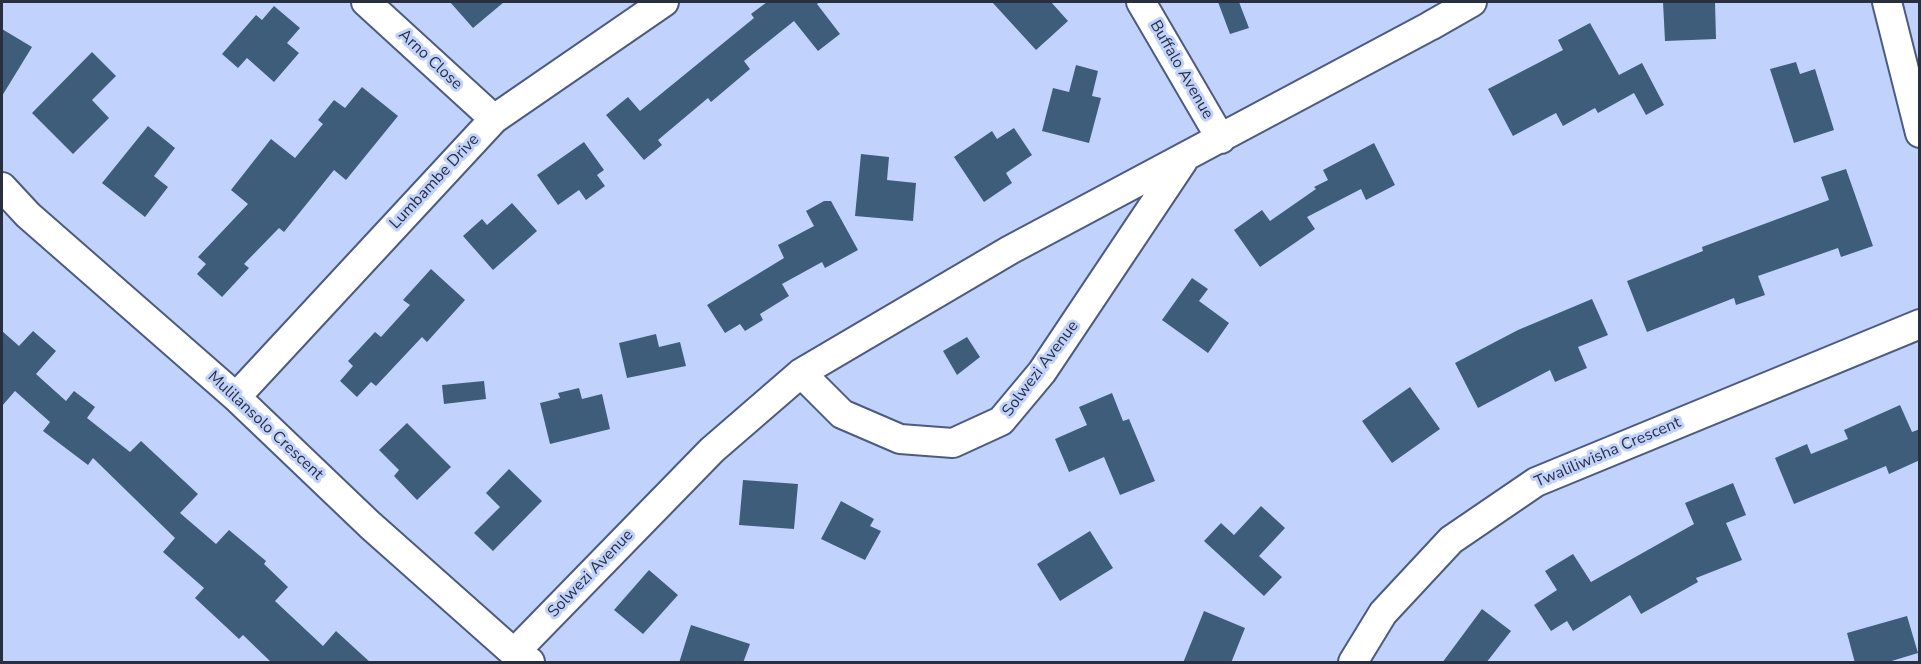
<!DOCTYPE html>
<html>
<head>
<meta charset="utf-8">
<style>
  body { margin:0 }
  #map { position:relative; width:1921px; height:664px; overflow:hidden; background:#c1d3fd; font-family:"Nunito Sans",sans-serif }
  canvas { display:block }
  .frame { position:absolute; inset:0; border:3px solid #282f3f; pointer-events:none }
</style>
</head>
<body>
<div id="map">
<canvas width="1921" height="664"></canvas>
<div class="frame"></div>
</div>
<script>
const c = document.querySelector('canvas').getContext('2d');
c.lineJoin = 'round';
function fillPath(path, color) {
  c.fillStyle = color;
  c.fill(path, 'evenodd');
}
function trace(path, color, width, dash) {
  c.strokeStyle = color;
  c.lineWidth = width;
  c.lineCap = dash ? 'butt' : 'round';
  c.setLineDash(dash || []);
  c.stroke(path);
}
function label(font, color, halo, rows, align = 'center') {
  c.font = font + ' "Nunito Sans",sans-serif';
  c.lineWidth = 6;
  c.setLineDash([]);
  c.textBaseline = 'middle';
  c.strokeStyle = halo;
  c.fillStyle = color;
  for (const [text, x, y, turn = 0] of rows) {
    c.save();
    c.translate(x, y);
    c.rotate((+turn || 0) * Math.PI / 180);
    c.textAlign = isNaN(turn) ? turn : align;
    if (halo) c.strokeText(text, 0, 0);
    c.fillText(text, 0, 0);
    c.restore();
  }
}
const building = new Path2D(`
  M450 2H504L473 28Z
  M767 2H819L817 4 840 34 818 51 794 21 744 61 750 69 711 102 708 98 658 140 662 145 644 160 606 115 628 97 640 111 754 18 751 14Z
  M992 2H1051L1068 21 1036 50Z
  M1218 2H1239L1249 28 1230 34Z
  M1663 2H1715L1716 39 1665 41Z
  M274 6 300 28 287 43 299 53 274 82 247 58 238 68 222 54 256 15 262 20Z
  M1590 23 1619 75 1642 63 1664 105 1646 115 1634 93 1598 113 1595 108 1563 126 1556 113 1513 136 1488 89 1563 50 1558 40Z
  M2 29 32 47 2 96Z
  M92 52 116 76 92 100 109 118 73 154 32 113Z
  M1796 62 1800 74 1815 69 1834 130 1794 143 1770 69Z
  M1076 65 1098 71 1092 96 1101 98 1089 143 1042 131 1053 88 1069 92Z
  M362 87 398 116 346 180 334 170 284 232 279 228 244 264 249 268 222 297 197 274 206 264 198 257 248 204 231 190 271 139 295 158 323 124 318 120 334 100 345 108Z
  M148 126 175 148 154 176 168 187 145 217 102 183Z
  M1014 128 1032 155 1006 173 1012 183 984 202 954 157 992 131 997 139Z
  M584 142 604 170 597 175 605 186 586 200 579 190 558 205 537 175Z
  M1374 143 1395 185 1366 200 1361 189 1307 217 1315 229 1260 267 1234 230 1262 210 1270 221 1316 189 1314 187 1328 180 1323 170Z
  M861 154 889 157 887 180 916 183 913 221 855 216Z
  M1846 169 1873 246 1841 257 1838 248 1758 276 1765 295 1736 305 1734 298 1647 332 1627 281 1703 251 1702 247 1829 200 1821 177Z
  M824 201H831L858 250 825 268 822 262 782 284 789 296 760 314 763 320 745 331 740 324 725 333 707 305 784 258 778 245 814 226 806 211Z
  M512 203 537 231 493 270 463 236 482 219 487 225Z
  M431 269 465 300 427 342 422 337 376 386 371 382 357 397 340 381 353 366 348 361 375 332 381 337 410 305 403 300Z
  M1192 278 1208 289 1199 301 1229 323 1208 353 1162 320Z
  M1592 299 1608 335 1578 347 1587 368 1555 382 1550 370 1478 408 1455 363 1518 330Z
  M2 331 19 346 33 331 56 351 36 374 66 401 74 391 95 407 87 418 130 452 141 441 198 494 180 513 216 544 229 530 266 561 264 564 288 587 275 601 323 646 336 631 371 663H272L243 635 239 639 195 598 204 588 163 552 175 538 93 458 88 465 43 431 50 422 15 391 2 406Z
  M656 334 659 347 680 342 686 366 627 378 619 343Z
  M967 337 980 357 957 375 943 351Z
  M484 381 486 399 444 404 442 385Z
  M1410 387 1440 429 1392 463 1362 421Z
  M579 388 582 399 602 394 610 429 550 444 540 403 560 398 558 393Z
  M1112 393 1123 421 1129 419 1155 481 1120 495 1104 457 1069 472 1055 439 1087 425 1079 407Z
  M1900 405 1912 432 1920 429V460L1889 474 1886 466 1794 504 1775 458 1807 444 1811 454 1848 439 1844 430Z
  M407 423 451 467 417 500 394 476 399 470 379 450Z
  M509 469 542 501 493 551 474 533 500 507 486 493Z
  M743 480 798 484 794 529 739 525Z
  M1733 483 1746 515 1726 523 1742 560 1696 578 1698 582 1641 614 1630 595 1573 631 1567 621 1551 631 1534 605 1557 590 1545 571 1573 554 1591 582 1694 524 1685 503Z
  M841 501 874 519 870 526 881 531 865 560 821 539Z
  M1261 506 1285 528 1259 556 1282 577 1264 596 1204 541 1221 523 1234 535Z
  M1090 531 1113 568 1060 601 1037 564Z
  M649 570 678 595 643 634 614 610Z
  M1482 609 1511 631 1486 663H1442Z
  M1204 611 1245 628 1231 663H1183Z
  M1907 616 1918 653 1885 663H1855L1847 633Z
  M691 625 750 644 743 663H679Z`);
const minor = new Path2D(`
  M366 2 494 119
  M1141 2 1221 139
  M1887 2 1920 133
  M2 187 28 215 236 397 370 525 514 653 530 662
  M801 373 842 414 900 439 953 443 1001 421 1042 372 1183 161
  M236 397 494 119 664 2
  M514 653 712 450 801 373 1010 250 1430 26 1472 2
  M1353 662 1383 613 1451 540 1536 482 1920 324`);
const streetNames = [
  ["Arno Close",430,60,43],
  ["Buffalo Avenue",1181,70,60],
  ["Lumbambe Drive",435,182,-47],
  ["Solwezi Avenue",1041,369,-53],
  ["Mulilansolo Crescent",265,426,43],
  ["Twaliliwisha Crescent",1608,453,-23],
  ["Solwezi Avenue",591,574,-46]
];
fillPath(building, '#3d5d7b');
trace(minor, '#4c5b7f', 32);
trace(minor, '#fff', 28);
label('16px', '#282f3f', '#c1d3fd', streetNames);
</script>
</body>
</html>
